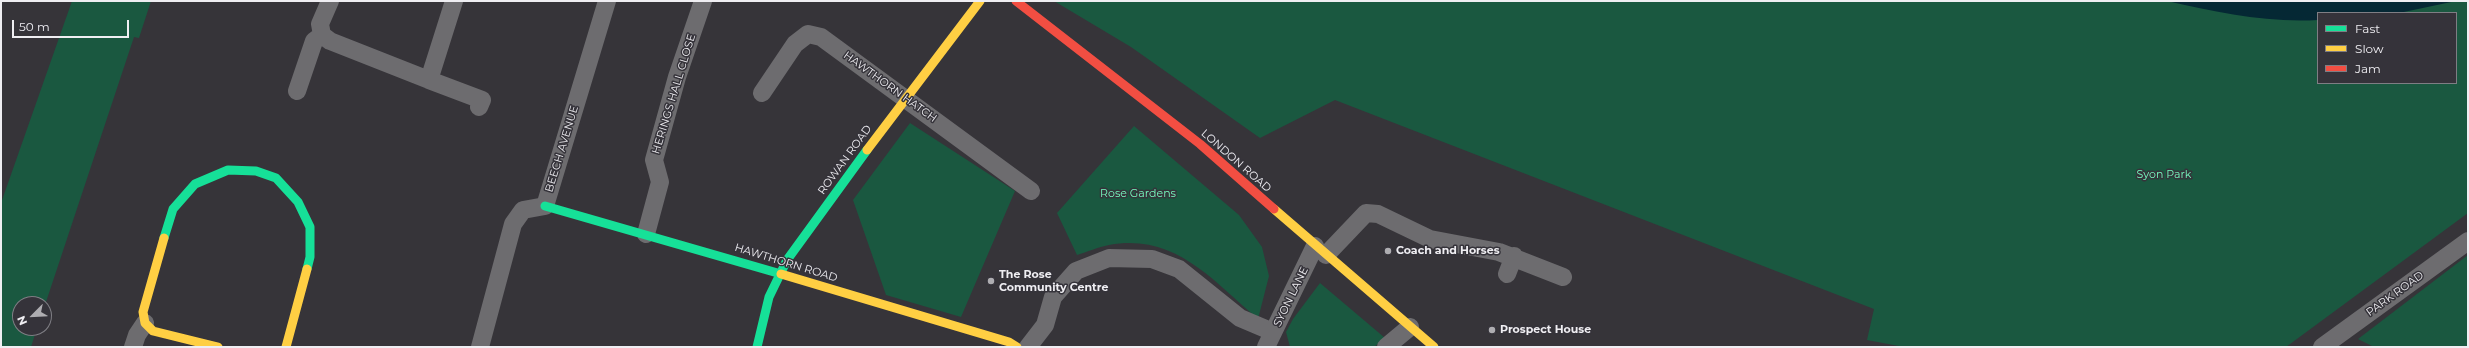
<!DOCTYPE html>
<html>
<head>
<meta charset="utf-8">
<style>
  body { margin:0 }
  #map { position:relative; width:2469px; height:348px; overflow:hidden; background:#363439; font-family:Montserrat,sans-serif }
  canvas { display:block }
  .frame { position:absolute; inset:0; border:2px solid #efeef2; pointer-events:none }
  .legend { position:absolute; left:2317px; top:12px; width:140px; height:72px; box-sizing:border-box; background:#35333a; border:1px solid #7f7e84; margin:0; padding:5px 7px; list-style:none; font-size:12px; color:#efeef2 }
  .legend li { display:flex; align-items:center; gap:8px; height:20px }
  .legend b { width:20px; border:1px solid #7f7e84 }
  .north { position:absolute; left:12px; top:296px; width:40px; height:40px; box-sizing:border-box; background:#35333a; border:1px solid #7f7e84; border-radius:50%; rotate:246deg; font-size:11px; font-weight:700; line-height:16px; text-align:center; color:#efeef2 }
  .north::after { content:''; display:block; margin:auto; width:14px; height:18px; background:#aeadb1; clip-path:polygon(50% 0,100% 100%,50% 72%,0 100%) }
  .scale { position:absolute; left:12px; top:20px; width:117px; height:18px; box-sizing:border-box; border:2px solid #efeef2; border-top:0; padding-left:5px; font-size:12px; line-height:14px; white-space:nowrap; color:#efeef2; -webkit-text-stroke:3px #35333a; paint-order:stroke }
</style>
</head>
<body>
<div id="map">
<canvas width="2469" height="348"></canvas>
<div class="frame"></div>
<ul class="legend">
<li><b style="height:5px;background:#16e098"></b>Fast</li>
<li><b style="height:5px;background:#ffcf43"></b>Slow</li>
<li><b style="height:5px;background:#f24e42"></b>Jam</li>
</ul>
<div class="north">N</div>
<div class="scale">50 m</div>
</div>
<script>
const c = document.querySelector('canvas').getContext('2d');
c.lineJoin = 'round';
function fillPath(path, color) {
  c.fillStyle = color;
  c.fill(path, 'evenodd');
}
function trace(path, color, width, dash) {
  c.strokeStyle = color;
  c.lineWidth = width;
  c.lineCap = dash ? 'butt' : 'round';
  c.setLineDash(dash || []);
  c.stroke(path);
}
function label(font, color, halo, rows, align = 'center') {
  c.font = font + ' Montserrat,sans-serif';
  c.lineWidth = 3;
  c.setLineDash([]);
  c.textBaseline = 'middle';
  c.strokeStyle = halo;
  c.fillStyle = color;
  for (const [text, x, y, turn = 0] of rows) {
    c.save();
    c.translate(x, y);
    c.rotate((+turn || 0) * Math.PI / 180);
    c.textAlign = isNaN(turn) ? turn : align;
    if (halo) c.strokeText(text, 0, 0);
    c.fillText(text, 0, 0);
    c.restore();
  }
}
const green = new Path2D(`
  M72 1H151L139 38 134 37 44 308V304H20V328H37L31 347H1V203Z
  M1054 1H2468V213L2286 347H1904L1867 340 1874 309 1335 100 1260 138 1131 47ZM2318 13H2456V83H2318Z
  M910 123 1015 191 961 317 886 295 853 200Z
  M1134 126 1239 215 1262 247 1269 276 1258 319C1212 280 1175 233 1109 245 1098 247 1087 252 1077 255L1057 213Z
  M2468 255V347H2374L2358 339Z
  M1320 283 1385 338 1374 347H1290L1286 332 1293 319Z`);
const water = new Path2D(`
  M2167 1H2456L2399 13H2318V20C2266 23 2217 12 2167 1Z`);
const street = new Path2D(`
  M322 35 330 41 429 80 454 1
  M429 80 482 100 479 107
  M297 91 314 41 322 35 320 24 330 1
  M762 93 795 44 808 34 821 37 1031 191
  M646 234 660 182 654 160 677 77 703 1
  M1326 255 1366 213 1378 214 1430 239 1499 252 1563 277
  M1507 274 1514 256
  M133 347 137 335 145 323
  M480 347 513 224 523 210 545 206 607 1
  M1028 347 1045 325 1053 297 1076 271 1109 258 1152 259 1179 269 1240 318 1273 332
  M1266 347 1315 246
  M1386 347 1410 327
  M2322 347 2468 241`);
const fast = new Path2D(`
  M545 206 781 274
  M164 238 173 209 195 184 228 170 256 171 276 178 298 202 310 227V257L307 269
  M757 347 769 297 787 260 867 150`);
const slow = new Path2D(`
  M867 150 980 1
  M1274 209 1434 347
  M164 238 143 312 145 323 153 331 218 347
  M781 274 1009 342 1017 347
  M286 347 307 269`);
const jam = new Path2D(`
  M1016 1 1200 144 1274 209`);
const markers = [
  [1388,251,4,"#aeadb1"],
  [991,281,4,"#aeadb1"],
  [1492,330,4,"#aeadb1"]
];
const streetNames = [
  ["HAWTHORN HATCH",890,87,36],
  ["HERINGS HALL CLOSE",674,94,-73],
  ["BEECH AVENUE",562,149,-73],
  ["ROWAN ROAD",845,160,-54],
  ["LONDON ROAD",1236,161,41],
  ["HAWTHORN ROAD",786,263,17],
  ["PARK ROAD",2395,294,-36],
  ["SYON LANE",1291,297,-64]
];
const parkNames = [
  ["Syon Park",2164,175],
  ["Rose Gardens",1138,194]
];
const poiNames = [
  ["Coach and Horses",1396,251],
  ["The Rose",999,275],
  ["Community Centre",999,288],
  ["Prospect House",1500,330]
];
fillPath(green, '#1a5840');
fillPath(water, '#052834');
trace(street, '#6d6c6f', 18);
trace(fast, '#16e098', 9);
trace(slow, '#ffcf43', 9);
trace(jam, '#f24e42', 9);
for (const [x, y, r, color] of markers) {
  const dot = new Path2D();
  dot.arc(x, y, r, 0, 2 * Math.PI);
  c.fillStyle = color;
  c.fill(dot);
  trace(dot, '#35333a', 1.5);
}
label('11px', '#efeef2', '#35333a', streetNames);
label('11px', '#75ffc0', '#35333a', parkNames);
label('bold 11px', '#efeef2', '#35333a', poiNames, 'left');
</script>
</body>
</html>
